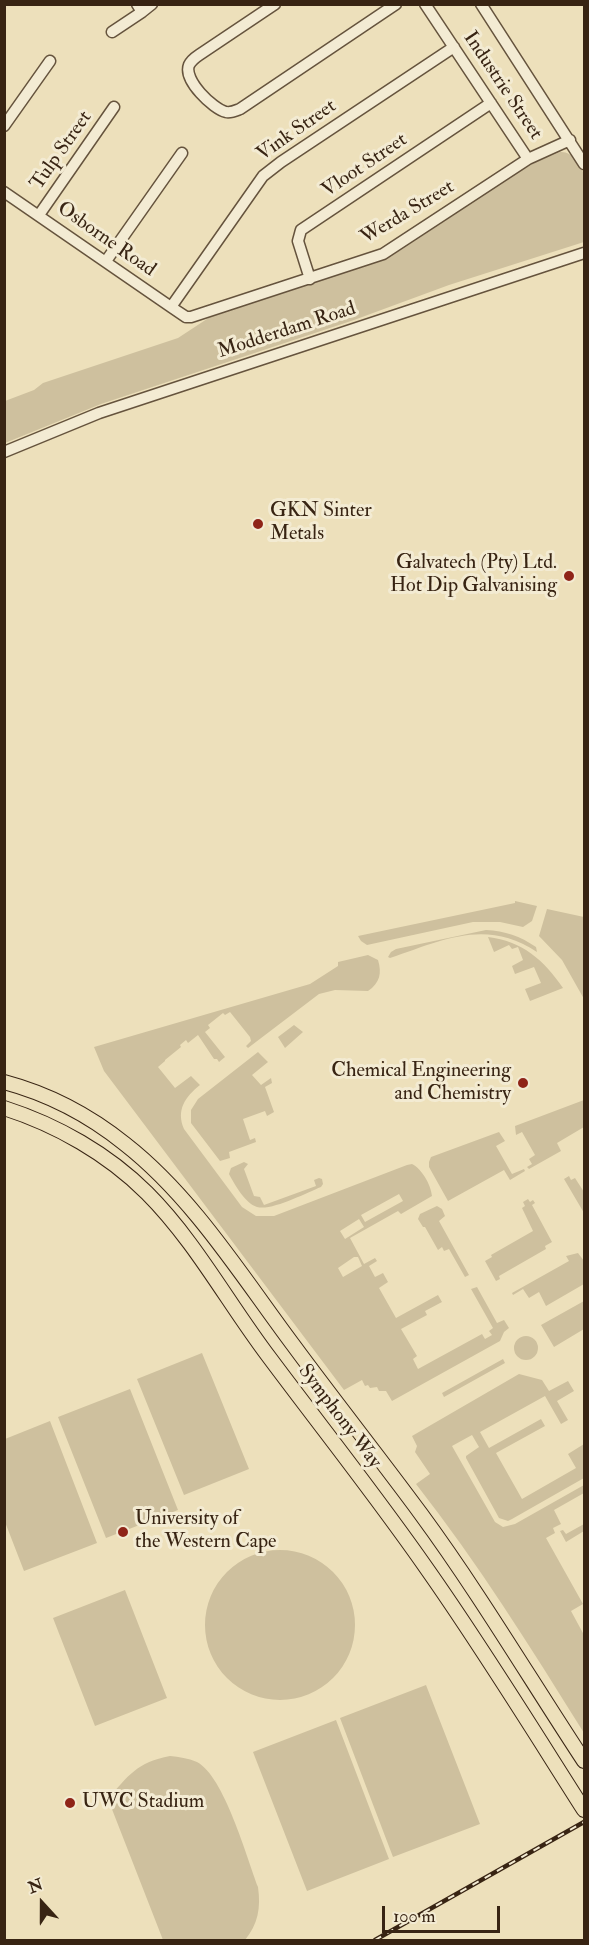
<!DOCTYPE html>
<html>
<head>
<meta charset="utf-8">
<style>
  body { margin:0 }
  #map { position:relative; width:589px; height:1945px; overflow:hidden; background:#ede0bb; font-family:"IM FELL Double Pica",serif }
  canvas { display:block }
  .frame { position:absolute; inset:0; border:6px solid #382413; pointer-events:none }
  .north { position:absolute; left:12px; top:1873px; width:60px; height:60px; -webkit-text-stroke:4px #f3ebd3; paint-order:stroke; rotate:339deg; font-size:16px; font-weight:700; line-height:24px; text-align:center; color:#382413 }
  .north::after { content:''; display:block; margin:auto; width:21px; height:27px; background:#382413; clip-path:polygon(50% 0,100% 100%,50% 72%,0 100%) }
  .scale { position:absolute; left:382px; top:1906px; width:118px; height:27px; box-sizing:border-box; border:3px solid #382413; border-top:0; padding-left:8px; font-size:18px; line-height:21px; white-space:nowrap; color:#382413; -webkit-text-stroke:4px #f3ebd3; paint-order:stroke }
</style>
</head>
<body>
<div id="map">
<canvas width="589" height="1945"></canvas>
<div class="frame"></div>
<div class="north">N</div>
<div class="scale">100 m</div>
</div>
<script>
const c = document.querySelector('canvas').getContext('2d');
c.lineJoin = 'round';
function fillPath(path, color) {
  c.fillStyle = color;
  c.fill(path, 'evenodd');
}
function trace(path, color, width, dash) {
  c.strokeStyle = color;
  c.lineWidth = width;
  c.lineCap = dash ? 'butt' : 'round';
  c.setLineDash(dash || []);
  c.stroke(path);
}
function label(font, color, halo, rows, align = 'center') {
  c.font = font + ' "IM FELL Double Pica",serif';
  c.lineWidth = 6;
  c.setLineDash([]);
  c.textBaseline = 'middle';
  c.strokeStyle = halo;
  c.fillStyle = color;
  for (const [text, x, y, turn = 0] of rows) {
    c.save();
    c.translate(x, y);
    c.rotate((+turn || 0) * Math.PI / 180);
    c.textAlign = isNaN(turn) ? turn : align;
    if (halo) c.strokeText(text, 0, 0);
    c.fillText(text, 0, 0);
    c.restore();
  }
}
const green = new Path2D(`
  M560 152C572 151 582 164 584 176 588 192 584 224 584 242L449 285 354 320 101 404 5 443V401L34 390 43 383 178 338 210 317 383 260 401 250 515 174 538 161Z
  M515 901 537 906 532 921 523 927 500 922H473L367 945 361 941 358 936 515 903Z
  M547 909 584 917V999L562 960 539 936Z
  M486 930C505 931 520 936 536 947L537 952C486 918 443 940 390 958L388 957 391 952 396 949Z
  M488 937C522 941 544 960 563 988L530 1001 525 989 541 983 534 967 515 974 512 966 523 960 518 947 512 949 509 945 494 952Z
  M368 955 378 960C382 973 380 983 368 991L335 990 319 994 248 1048 246 1046 251 1041 250 1037 230 1012 225 1015 223 1013 208 1025 210 1028 205 1032 225 1057 219 1062 217 1059H214L198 1035 188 1043 186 1040 180 1045 181 1047 165 1060V1061L158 1067 175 1088 191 1076 200 1085C185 1097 176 1110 184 1129L242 1207 256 1216H274L407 1165 412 1164C422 1169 431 1185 432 1196L401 1214 398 1211 350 1238 364 1264 375 1258 377 1261 369 1266 375 1277 383 1273 388 1282 379 1288 396 1318 438 1295 442 1302 425 1311 427 1315 401 1329 417 1356 413 1359 418 1369 482 1334 485 1339 492 1335 489 1331 493 1328 471 1289 477 1287 497 1323 504 1320 509 1328 504 1332 500 1341 392 1401 386 1391H379L377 1387 370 1388 368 1385 365 1386 362 1380 344 1390 104 1071 94 1047 310 984 338 966V962ZM399 1194 403 1201 365 1222 361 1215ZM359 1219 364 1227 345 1239 340 1231ZM354 1257H358L362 1266 343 1277 338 1268Z
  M294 1025 303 1032 285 1048 278 1037Z
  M258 1052 268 1062 252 1075 261 1085 271 1078 272 1083 265 1087 274 1112 267 1116 265 1111 243 1119 250 1140 255 1138 256 1142 229 1152 230 1158 220 1161 191 1123V1110L198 1099Z
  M584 1100V1127L557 1143 561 1151 529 1169 527 1167 532 1164 529 1159 535 1155 522 1132 516 1135 515 1126Z
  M499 1132 505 1141 496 1146 512 1174 524 1169 525 1171 510 1180 504 1170 448 1201 429 1167V1162L431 1157Z
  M244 1162 248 1164 244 1169 254 1196 260 1197 264 1205 316 1186 314 1180 319 1178 322 1179 323 1184 321 1187C306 1193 272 1211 257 1207 245 1203 235 1185 229 1174L231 1168Z
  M569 1176 571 1180 575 1178 584 1192V1213L564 1179Z
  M528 1199 530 1202 533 1200 535 1203 532 1205 552 1242 545 1246 546 1249 499 1276 500 1279 496 1281 485 1261 492 1257 491 1255 533 1231 522 1208 525 1206 523 1202Z
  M437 1206 442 1209 445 1216 439 1221 469 1275 465 1277 449 1249 444 1251 442 1247 438 1250 425 1227H423L418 1219 420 1214Z
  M578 1253 584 1261V1284L546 1306 539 1292 529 1298 523 1289 513 1295 512 1293 569 1261 566 1256Z
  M584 1301V1329L554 1347 541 1325Z
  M514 1348a12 12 0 1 1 24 0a12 12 0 1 1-24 0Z
  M202 1353 249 1469 184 1495 137 1379Z
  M503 1359 505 1363 444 1397 442 1393Z
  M519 1374 542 1380 549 1391 568 1381 574 1391 557 1401 568 1420 561 1424 545 1396 480 1432 489 1448 541 1419 545 1426 496 1453 522 1499 576 1468 568 1454 584 1444V1478L512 1519 508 1521 499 1518 466 1458V1456L479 1447 472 1435 452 1446 495 1522 503 1527 515 1524 584 1485V1493L554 1510 561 1524 553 1528 555 1533 546 1538 583 1604 571 1611 584 1635V1733C531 1648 478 1563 416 1484L430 1474 415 1452 417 1446 412 1436Z
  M130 1389 178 1510 106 1538 58 1417Z
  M50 1421 97 1543 24 1571 5 1522V1439Z
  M584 1524V1531L566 1542 560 1531 563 1530 566 1534Z
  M205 1625a75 75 0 1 1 150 0a75 75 0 1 1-150 0Z
  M125 1590 167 1698 95 1726 53 1618Z
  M426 1685 480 1824 393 1857 340 1718Z
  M336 1720 389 1859 307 1891 253 1752Z
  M170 1756C179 1757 188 1758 197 1762 224 1776 247 1858 258 1887 261 1908 258 1924 245 1940H163L108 1799C128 1776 137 1762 170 1756Z`);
const minor = new Path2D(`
  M137 4 142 12 152 4
  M275 4 199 55C196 57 191 61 189 65 183 80 213 109 226 112 231 113 235 111 240 109L396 4
  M425 4 528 159
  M481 4 584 164
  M112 32 142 12
  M4 126 50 61
  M4 192 171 307 186 317H191L383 254 528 159 570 140
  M39 215 114 107
  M106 261 182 153
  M310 279 298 241 301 230 491 103
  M171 307 263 176 281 162 454 47
  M4 452 99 413 584 253`);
const major = new Path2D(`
  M4 1082C49 1094 89 1115 125 1144 193 1197 243 1278 294 1346 336 1403 379 1457 421 1514 479 1593 530 1679 584 1761
  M4 1108C57 1125 108 1154 147 1193 195 1241 228 1303 269 1357 322 1428 377 1497 427 1569 482 1647 533 1730 584 1810`);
const rail = new Path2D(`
  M375 1940 584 1822`);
const markers = [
  [258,524,6,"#8f2418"],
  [569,576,6,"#8f2418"],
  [523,1083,6,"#8f2418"],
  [123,1532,6,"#8f2418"],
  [70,1803,6,"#8f2418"]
];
const streetNames = [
  ["Industrie Street",502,86,56],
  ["Vink Street",297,131,-35],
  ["Tulp Street",62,151,-55],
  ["Vloot Street",365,166,-34],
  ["Werda Street",408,213,-31],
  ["Osborne Road",106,240,35],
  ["Modderdam Road",287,331,-18],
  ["Symphony Way",339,1417,53]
];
const poiNames = [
  ["GKN Sinter",270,512],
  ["Metals",270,535],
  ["Galvatech (Pty) Ltd.",557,564,"right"],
  ["Hot Dip Galvanising",557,587,"right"],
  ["Chemical Engineering",511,1072,"right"],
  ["and Chemistry",511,1095,"right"],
  ["University of",135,1520],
  ["the Western Cape",135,1543],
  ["UWC Stadium",82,1803]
];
fillPath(green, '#cec09e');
trace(minor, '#65533d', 13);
trace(major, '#382413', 16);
trace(minor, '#f3ebd3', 10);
trace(major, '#ede0bb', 14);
trace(rail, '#382413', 4.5);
trace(rail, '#f3ebd3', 2, [7]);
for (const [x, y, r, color] of markers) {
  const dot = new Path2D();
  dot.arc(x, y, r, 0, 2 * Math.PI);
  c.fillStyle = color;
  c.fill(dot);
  trace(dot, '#f3ebd3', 2);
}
label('20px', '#382413', '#f3ebd3', streetNames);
label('20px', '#382413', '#f3ebd3', poiNames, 'left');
</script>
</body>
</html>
